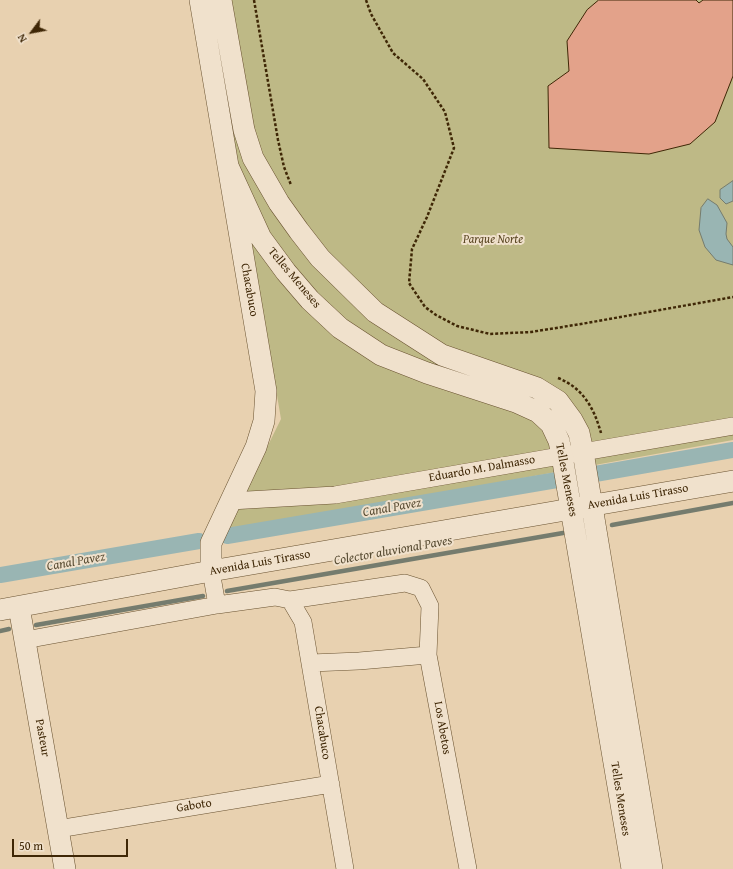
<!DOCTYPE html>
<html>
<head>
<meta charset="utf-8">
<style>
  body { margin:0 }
  #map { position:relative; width:733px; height:869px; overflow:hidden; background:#e8d1b0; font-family:"Gentium Book Plus",serif }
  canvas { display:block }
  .north { position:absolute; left:12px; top:12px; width:40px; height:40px; -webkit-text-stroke:3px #f0e1cc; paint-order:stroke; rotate:238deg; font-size:11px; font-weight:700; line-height:16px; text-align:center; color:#3f2706 }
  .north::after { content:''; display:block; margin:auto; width:14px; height:18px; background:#3f2706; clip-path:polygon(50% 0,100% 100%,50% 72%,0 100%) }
  .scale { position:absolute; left:12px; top:839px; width:116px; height:18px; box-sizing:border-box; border:2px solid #3f2706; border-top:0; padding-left:5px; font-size:12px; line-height:14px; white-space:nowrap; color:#3f2706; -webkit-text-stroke:3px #f0e1cc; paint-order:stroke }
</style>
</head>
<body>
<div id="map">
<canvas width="733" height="869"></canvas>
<div class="north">N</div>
<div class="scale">50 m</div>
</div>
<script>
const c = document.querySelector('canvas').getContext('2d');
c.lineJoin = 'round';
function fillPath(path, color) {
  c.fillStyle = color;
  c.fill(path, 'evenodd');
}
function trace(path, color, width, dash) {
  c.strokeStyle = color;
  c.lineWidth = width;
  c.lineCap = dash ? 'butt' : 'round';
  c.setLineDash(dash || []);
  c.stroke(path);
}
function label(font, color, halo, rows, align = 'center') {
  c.font = font + ' "Gentium Book Plus",serif';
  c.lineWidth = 4;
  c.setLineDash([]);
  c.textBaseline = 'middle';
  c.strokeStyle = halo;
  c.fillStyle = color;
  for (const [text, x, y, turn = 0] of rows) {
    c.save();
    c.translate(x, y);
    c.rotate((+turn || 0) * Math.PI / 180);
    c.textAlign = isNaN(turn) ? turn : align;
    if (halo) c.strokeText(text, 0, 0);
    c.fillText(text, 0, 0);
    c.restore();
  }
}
const green = new Path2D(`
  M210 0H733V440L225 532 281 419Z`);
const water = new Path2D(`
  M733 181V201L726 204 720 198V190Z
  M708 199 717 205 727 223 726 234 727 239 733 247V265L716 260 705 247 699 230 701 208Z`);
const stream = new Path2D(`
  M612 525 733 503
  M227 591 563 533
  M36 625 203 596
  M0 631 9 629`);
const canal = new Path2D(`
  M595 474 733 450
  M227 536 557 480
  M0 575 199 541`);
const building = new Path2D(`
  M599 0H696L699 3 703 0H733V76L715 122 690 144 649 154 549 148 548 86 569 71 567 41 587 10Z`);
const path = new Path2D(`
  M254 0 278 140 284 167 291 185
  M366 0 371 14 393 53 423 79 445 112 454 148 427 217 412 249 409 283 425 307 436 315 457 326 490 334 531 332 581 324 733 297
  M558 378C583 388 594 408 601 433`);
const minor = new Path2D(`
  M230 501 335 495 733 426
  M211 571 217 605
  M290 600 303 622 345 869
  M25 640 217 605 275 597 290 600 405 583 421 588 430 606 428 655 468 869
  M311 663 359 661 428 655
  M58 829 331 784`);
const tertiary = new Path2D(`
  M200 0 266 391 264 421 256 447 211 543V571
  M221 0 244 130 253 158 279 203 299 231 320 258 375 312 442 355 537 388 558 401 572 420 579 433 583 452 652 869
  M228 166 261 238 286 272 310 300 340 328 381 355 427 373 516 402 538 412 551 424 559 441 562 456 632 869
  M19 607 65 869
  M0 610 211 571 733 481`);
const parkNames = [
  ["Parque Norte",493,240]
];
const streetNames = [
  ["Telles Meneses",294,278,50],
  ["Chacabuco",249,290,80],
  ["Eduardo M. Dalmasso",482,469,-10],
  ["Telles Meneses",566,480,79],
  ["Avenida Luis Tirasso",638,497,-10],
  ["Avenida Luis Tirasso",260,563,-10],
  ["Los Abetos",442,728,80],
  ["Chacabuco",322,733,81],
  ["Pasteur",42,738,80],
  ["Telles Meneses",620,799,81],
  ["Gaboto",194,806,-9]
];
const waterNames = [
  ["Canal Pavez",392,508,-10],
  ["Colector aluvional Paves",393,551,-10],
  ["Canal Pavez",76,562,-10]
];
fillPath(green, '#beb986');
fillPath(water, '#99b5b3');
trace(water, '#757c6e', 1);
trace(stream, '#757c6e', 4.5);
trace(canal, '#99b5b3', 16);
fillPath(building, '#e3a28a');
trace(building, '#3f2706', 1);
trace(minor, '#695230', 18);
trace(tertiary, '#695230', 22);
trace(path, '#3f2706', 2.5, [3, 2]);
trace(minor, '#f0e1cc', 17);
trace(tertiary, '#f0e1cc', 21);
label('italic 12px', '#584420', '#f0e1cc', parkNames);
label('12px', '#3f2706', '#f0e1cc', streetNames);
label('italic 13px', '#564a31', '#f0e1cc', waterNames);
</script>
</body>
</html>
